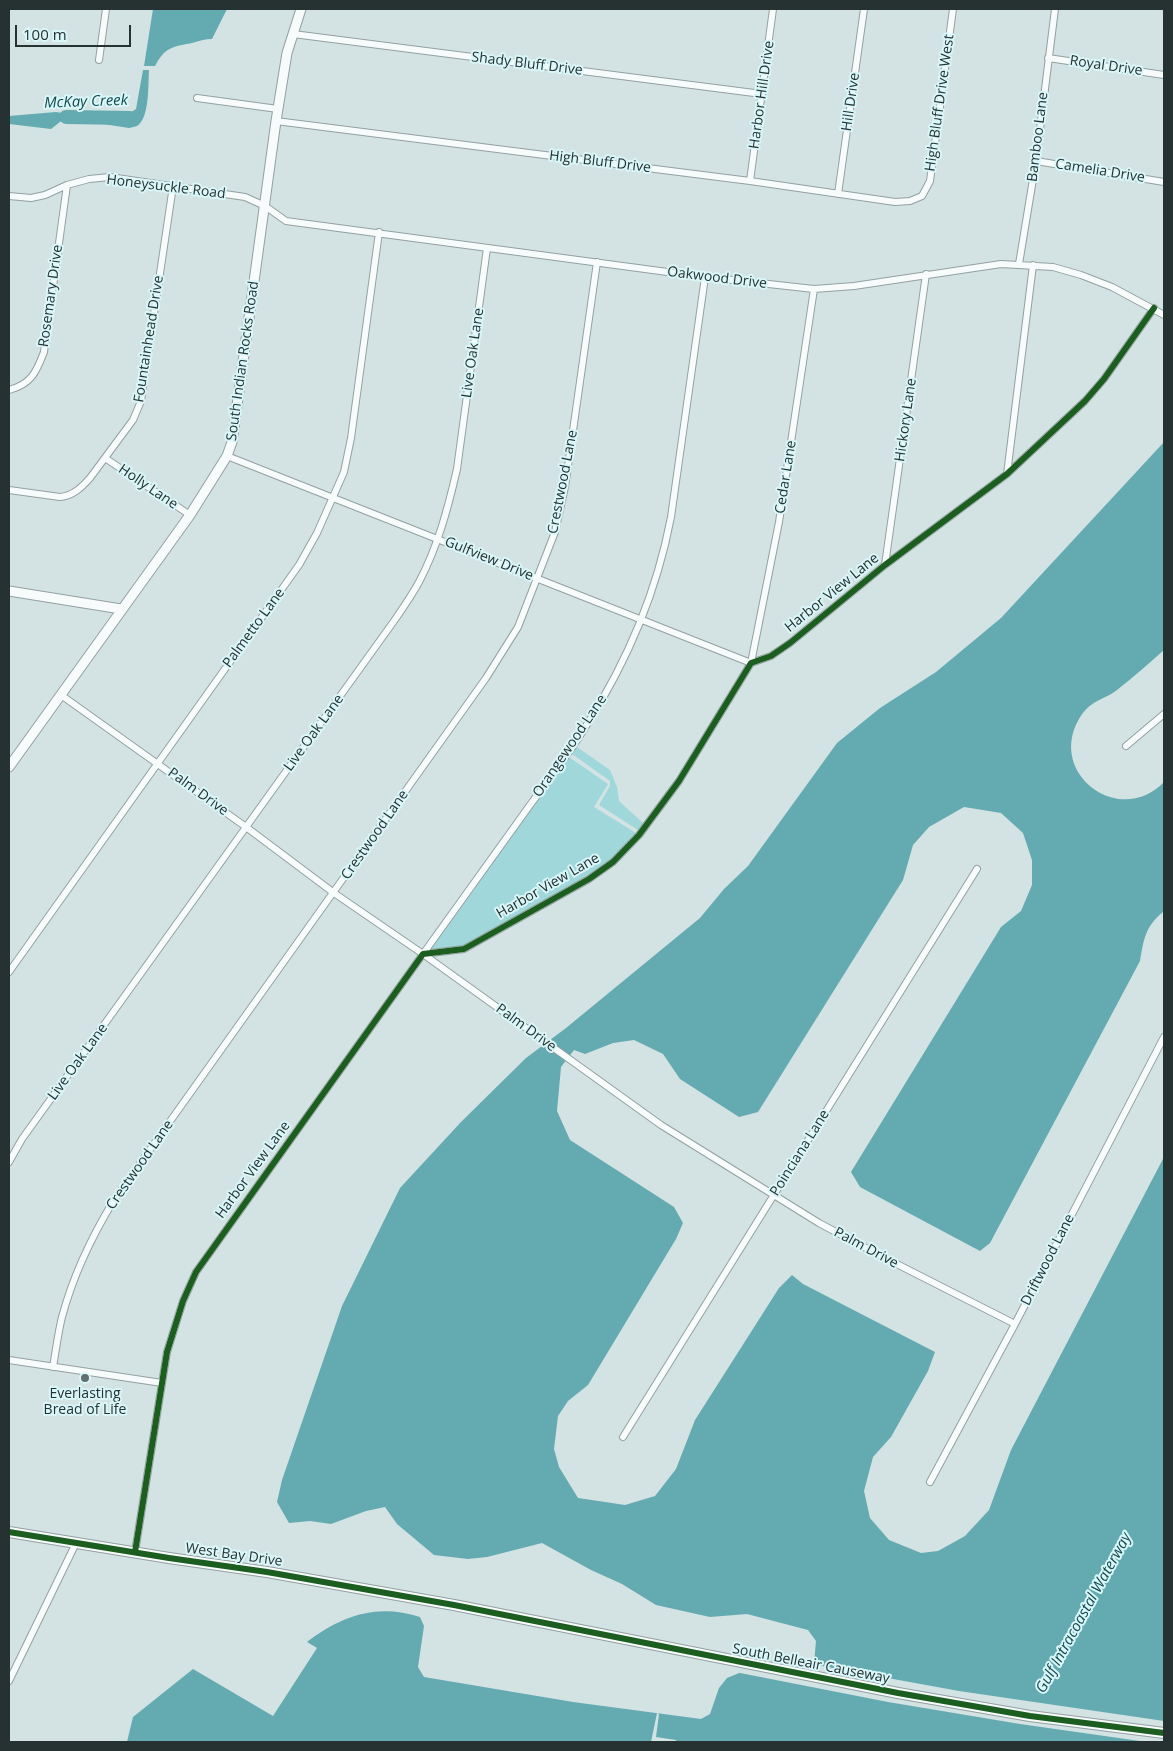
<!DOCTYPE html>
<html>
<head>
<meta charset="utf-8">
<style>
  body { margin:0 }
  #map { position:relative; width:1173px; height:1751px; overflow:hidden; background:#d3e2e3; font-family:"Open Sans",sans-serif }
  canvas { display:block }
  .frame { position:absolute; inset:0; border:10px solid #263132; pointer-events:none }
  .scale { position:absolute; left:15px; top:25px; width:116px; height:22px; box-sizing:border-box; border:2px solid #263132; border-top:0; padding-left:6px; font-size:15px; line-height:18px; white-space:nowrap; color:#263132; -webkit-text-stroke:4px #d9f6f8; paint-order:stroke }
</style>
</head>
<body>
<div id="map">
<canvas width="1173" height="1751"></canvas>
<div class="frame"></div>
<div class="scale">100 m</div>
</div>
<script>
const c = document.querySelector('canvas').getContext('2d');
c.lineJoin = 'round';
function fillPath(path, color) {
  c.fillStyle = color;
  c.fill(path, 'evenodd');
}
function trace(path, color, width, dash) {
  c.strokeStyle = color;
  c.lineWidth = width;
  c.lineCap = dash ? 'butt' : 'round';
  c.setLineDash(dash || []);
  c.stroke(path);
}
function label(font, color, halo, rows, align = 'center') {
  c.font = font + ' "Open Sans",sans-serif';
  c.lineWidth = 4;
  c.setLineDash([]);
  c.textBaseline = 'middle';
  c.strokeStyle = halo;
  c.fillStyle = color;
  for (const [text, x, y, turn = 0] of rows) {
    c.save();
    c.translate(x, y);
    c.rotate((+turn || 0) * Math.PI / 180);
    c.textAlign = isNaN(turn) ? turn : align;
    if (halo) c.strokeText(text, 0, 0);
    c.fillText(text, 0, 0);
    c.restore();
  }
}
const green = new Path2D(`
  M577 747 610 770 617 787 619 801 643 823 638 830 599 805 610 786V781L572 754Z
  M566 755 608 784 594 807 639 835 613 862 464 949 423 954Z`);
const water = new Path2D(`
  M153 9H227L212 39C205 39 199 41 192 43 172 47 165 47 155 66H144Z
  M143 70H149C148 83 150 118 137 126 135 127 132 127 129 128L65 118 51 129 9 124V116L56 112 99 119 124 117 136 109Z
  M1164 442V650C1149 663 1134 677 1117 690 1102 701 1090 700 1079 719 1047 774 1120 828 1164 782V911C1145 927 1144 938 1140 961L990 1243 980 1251 860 1187 851 1172 1001 927 1021 911 1032 885V860L1023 833 1001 813 964 807 929 827 913 845 903 880 758 1112 739 1117 680 1079 663 1054 634 1040 613 1043 585 1054 574 1050 561 1067 557 1111 570 1140 674 1207 683 1223 676 1239 588 1385 568 1401 558 1416 554 1449 559 1467 578 1498 625 1505 655 1496 676 1469 695 1420 779 1288 792 1275 803 1284 935 1352 928 1371 891 1437 873 1457 864 1491 870 1518 889 1540 921 1553 938 1551 965 1536 989 1510 1011 1450 1164 1157V1742H127L133 1717 193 1669 273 1716 317 1648 307 1642C341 1616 377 1603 420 1617L424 1626 418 1667 424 1677 573 1702 701 1719 710 1714 719 1688 727 1678 744 1671 808 1674 814 1664 816 1641 808 1630 747 1614 710 1617 656 1605 622 1584 591 1570 542 1543 487 1557 468 1559 434 1555 397 1524 385 1507 366 1511 331 1524 310 1521 289 1523 277 1502 282 1480 342 1306 400 1188 461 1122 526 1058 566 1028 700 918 724 889 748 866 837 743 880 708 936 672 1001 618Z`);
const pier = new Path2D(`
  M811 1664 959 1691 1164 1721V1742H1147L1020 1724 888 1702 735 1672 744 1669 806 1672Z
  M657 1713 659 1714 656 1737 676 1740V1742H660L656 1741 655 1742H651Z`);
const river = new Path2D(`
  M66 117 130 118`);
const street = new Path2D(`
  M293 34 762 94
  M1048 58 1164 75
  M99 60 106 9
  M197 98 278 109
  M276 121 750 181 895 202 910 201 922 196 930 181 953 9
  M1036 161 1164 182
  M750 181 773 9
  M838 194 864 9
  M9 196 31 198 45 195 67 185 89 179 110 177 245 197 265 206 286 221 705 277 814 289 854 286 1001 264 1053 267 1081 275 1112 287 1164 315
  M1019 264 1036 161 1055 9
  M9 390C31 384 36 373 44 352L67 185
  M227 456 751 663 779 522 814 289
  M105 458 190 515
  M1007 474 1033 265
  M9 490 60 497C73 496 82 487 90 478L133 420 141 401 173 186
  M885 565 926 274
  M61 695 246 827 334 893 423 954 661 1125 819 1223 881 1256 1015 1324
  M1126 746 1164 714
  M423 954C457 907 491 860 525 812 545 784 568 756 586 726 627 662 657 591 671 517L705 277
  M9 972 299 565 317 533 344 472 351 438 379 232
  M9 1162 22 1139 394 621C403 608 412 595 419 582 438 546 448 508 457 469L487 248
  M9 1360 162 1383
  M53 1367C56 1350 58 1333 62 1317 73 1276 92 1236 114 1200L486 678 518 627 555 532 565 487 597 262
  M623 1437 977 869
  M930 1482 1015 1324 1164 1037
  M135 1552 167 1352 183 1301 196 1272 423 954 464 949 589 879 613 862 639 835 679 781 751 663 771 656 790 643 885 565 1007 474 1085 401 1104 379 1154 308
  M9 1681 76 1543`);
const secondary = new Path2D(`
  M9 591 121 609
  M9 767 190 515 227 456 232 442 276 121 287 53 301 9`);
const primary = new Path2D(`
  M9 1532 169 1558 267 1572 454 1605 898 1693 1030 1716 1164 1733`);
const cycleway = new Path2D(`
  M9 1532 169 1558 267 1572 454 1605 898 1693 1030 1716 1164 1733
  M135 1552 167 1352 183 1301 196 1272 423 954 464 949 589 879 613 862 639 835 679 781 751 663 771 656 790 643 885 565 1007 474 1085 401 1104 379 1154 308`);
const markers = [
  [85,1378,5,"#636f70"]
];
const streetNames = [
  ["Shady Bluff Drive",527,64,7],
  ["Royal Drive",1106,66,8],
  ["Harbor Hill Drive",762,95,-82],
  ["Hill Drive",851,102,-82],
  ["High Bluff Drive West",940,103,-82],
  ["Bamboo Lane",1038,137,-83],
  ["High Bluff Drive",600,162,7],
  ["Camelia Drive",1100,171,9],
  ["Honeysuckle Road",166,187,7],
  ["Oakwood Drive",717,278,7],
  ["Rosemary Drive",51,296,-82],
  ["Fountainhead Drive",149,339,-81],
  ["Live Oak Lane",473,353,-82],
  ["South Indian Rocks Road",243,361,-82],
  ["Hickory Lane",906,420,-82],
  ["Cedar Lane",786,477,-81],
  ["Crestwood Lane",563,482,-79],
  ["Holly Lane",148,487,34],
  ["Gulfview Drive",489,559,22],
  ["Harbor View Lane",832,593,-39],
  ["Palmetto Lane",254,628,-54],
  ["Live Oak Lane",314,733,-54],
  ["Orangewood Lane",570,746,-56],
  ["Palm Drive",198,792,36],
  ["Crestwood Lane",375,835,-55],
  ["Harbor View Lane",548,886,-30],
  ["Palm Drive",526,1028,36],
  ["Live Oak Lane",78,1062,-54],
  ["Poinciana Lane",800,1153,-58],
  ["Crestwood Lane",140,1165,-55],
  ["Harbor View Lane",253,1170,-54],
  ["Palm Drive",866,1248,28],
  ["Driftwood Lane",1048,1260,-63],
  ["West Bay Drive",234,1555,8],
  ["South Belleair Causeway",811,1664,11]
];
const poiNames = [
  ["Everlasting",85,1394],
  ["Bread of Life",85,1410]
];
const waterNames = [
  ["McKay Creek",86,102,-2],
  ["Gulf Intracoastal Waterway",1084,1613,-61]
];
fillPath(green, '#a0d7db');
fillPath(water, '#63abb1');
fillPath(pier, '#d3e2e3');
trace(river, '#63abb1', 14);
trace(street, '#94a0a1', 8);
trace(secondary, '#94a0a1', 11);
trace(primary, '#94a0a1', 12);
trace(street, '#f8fbfb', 6);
trace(secondary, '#f8fbfb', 9);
trace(primary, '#f8fbfb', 10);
trace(cycleway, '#1b5e20', 6);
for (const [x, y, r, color] of markers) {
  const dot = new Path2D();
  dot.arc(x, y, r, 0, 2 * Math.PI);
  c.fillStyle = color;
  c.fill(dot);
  trace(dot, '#d9f6f8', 2);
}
label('14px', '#263132', '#d9f6f8', streetNames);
label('14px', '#263132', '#d9f6f8', poiNames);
label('italic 15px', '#124a4e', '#d9f6f8', waterNames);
</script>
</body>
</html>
